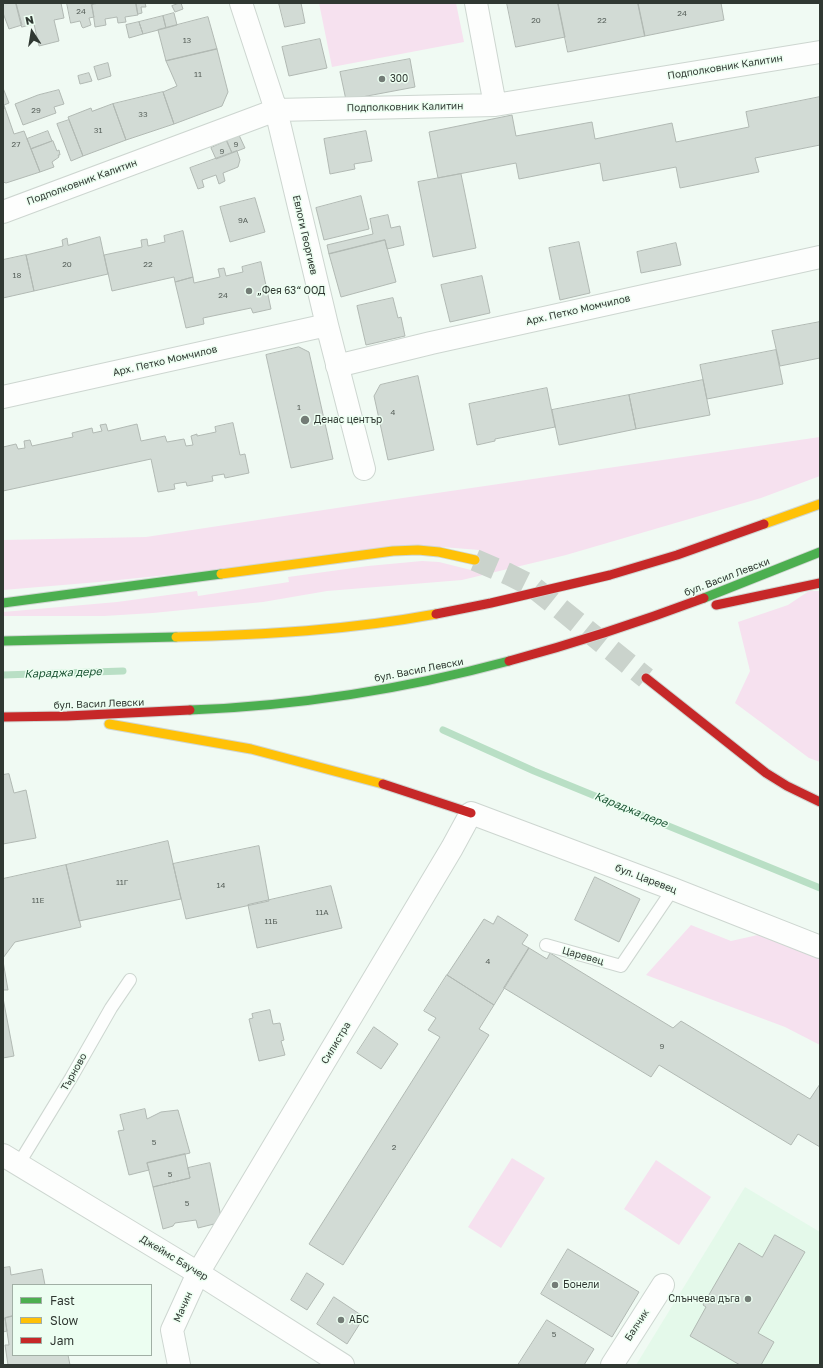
<!DOCTYPE html>
<html>
<head>
<meta charset="utf-8">
<style>
  body { margin:0 }
  #map { position:relative; width:823px; height:1368px; overflow:hidden; background:#f0faf3; font-family:"Golos Text",sans-serif }
  canvas { display:block }
  .frame { position:absolute; inset:0; border:4px solid #303832; pointer-events:none }
  .legend { position:absolute; left:12px; top:1284px; width:140px; height:72px; box-sizing:border-box; background:#ecfef1; border:1px solid #a1afa5; margin:0; padding:5px 7px; list-style:none; font-size:12px; color:#303832 }
  .legend li { display:flex; align-items:center; gap:8px; height:20px }
  .legend b { width:20px; border:1px solid #a1afa5 }
  .north { position:absolute; left:12px; top:12px; width:40px; height:40px; -webkit-text-stroke:3px #ecfef1; paint-order:stroke; rotate:348deg; font-size:11px; font-weight:700; line-height:16px; text-align:center; color:#303832 }
  .north::after { content:''; display:block; margin:auto; width:14px; height:18px; background:#303832; clip-path:polygon(50% 0,100% 100%,50% 72%,0 100%) }
</style>
</head>
<body>
<div id="map">
<canvas width="823" height="1368"></canvas>
<div class="frame"></div>
<ul class="legend">
<li><b style="height:5px;background:#4caf50"></b>Fast</li>
<li><b style="height:5px;background:#ffc107"></b>Slow</li>
<li><b style="height:5px;background:#c62828"></b>Jam</li>
</ul>
<div class="north">N</div>
</div>
<script>
const c = document.querySelector('canvas').getContext('2d');
c.lineJoin = 'round';
function fillPath(path, color) {
  c.fillStyle = color;
  c.fill(path, 'evenodd');
}
function trace(path, color, width, dash) {
  c.strokeStyle = color;
  c.lineWidth = width;
  c.lineCap = dash ? 'butt' : 'round';
  c.setLineDash(dash || []);
  c.stroke(path);
}
function label(font, color, halo, rows, align = 'center') {
  c.font = font + ' "Golos Text",sans-serif';
  c.lineWidth = 3;
  c.setLineDash([]);
  c.textBaseline = 'middle';
  c.strokeStyle = halo;
  c.fillStyle = color;
  for (const [text, x, y, turn = 0] of rows) {
    c.save();
    c.translate(x, y);
    c.rotate((+turn || 0) * Math.PI / 180);
    c.textAlign = isNaN(turn) ? turn : align;
    if (halo) c.strokeText(text, 0, 0);
    c.fillText(text, 0, 0);
    c.restore();
  }
}
const built = new Path2D(`
  M745 1187 820 1232V1365H636Z`);
const green = new Path2D(`
  M319 3H456L464 42 332 67Z
  M820 437V476L761 498 566 555 462 580 327 591 263 602 153 613 104 616H3V612L117 602 197 591 198 596 289 582 288 577 368 566 422 561 439 562 471 570 480 550 441 547 99 582 3 590V540L146 537 396 499Z
  M809 591H820V762L809 758 735 703 750 671 738 622 788 605Z
  M691 925 731 941 780 930 820 947V1045L785 1027 646 975Z
  M512 1158 545 1178 501 1248 468 1227Z
  M656 1160 711 1197 679 1245 624 1209Z`);
const stream = new Path2D(`
  M3 675 123 671
  M443 730 534 771 820 888`);
const building = new Path2D(`
  M3 3H16L22 25 9 29 3 13Z
  M16 3H61L64 18 54 20 59 41 39 46 34 24 22 27Z
  M67 3H91L94 17 89 18 91 25 83 28 82 27 80 21 71 23Z
  M99 3H136L138 15 125 17 126 22 118 23 117 17 105 19 106 25 95 27 92 5Z
  M136 3H147H145L146 7H141L142 13 138 14Z
  M181 3 183 9 175 12 172 6Z
  M279 3H301L305 23 285 27Z
  M507 3H558L565 37 516 47Z
  M558 3H638L645 36 568 52Z
  M638 3H721L724 20 645 36Z
  M174 13 177 25 166 28 163 16Z
  M163 16 166 28 143 34 139 22Z
  M208 17 217 49 166 61 158 30Z
  M139 22 143 34 129 38 126 25Z
  M320 39 327 68 289 76 282 47Z
  M217 49 228 92 222 106 174 124 163 92 177 86 166 61Z
  M410 59 415 87 346 100 340 72Z
  M108 63 111 76 98 80 94 67Z
  M89 73 92 81 80 84 78 76Z
  M3 88 9 103 4 105 5 108 3 109Z
  M59 90 64 104 54 107 56 113 23 125 15 104 38 95Z
  M163 92 174 124 126 140 113 104Z
  M820 97V145L755 158 759 172 680 188 676 167 603 181 600 163 519 179 516 163 438 178 429 132 512 115 516 136 592 122 595 139 672 123 676 142 749 127 746 112Z
  M113 104 126 140 83 156 68 117 91 108 92 111Z
  M5 108 14 134 24 131 40 172 6 183 3 182V109Z
  M69 120 83 156 71 161 57 124Z
  M48 131 52 141 31 149 27 139Z
  M366 131 372 161 354 164 355 169 330 174 324 139Z
  M239 135 245 148 232 153 226 140Z
  M53 141 57 151 59 150 60 155H58L59 157 52 162 54 167 40 172 31 149Z
  M227 141 232 153 216 159 211 148Z
  M237 151 240 160 238 167 223 173 225 181 219 184 216 175 202 180 204 187 198 189 190 168Z
  M461 174 476 248 433 257 418 182Z
  M361 196 369 229 324 240 316 208Z
  M255 198 265 232 230 242 220 207Z
  M388 215 391 228 400 226 404 245 387 249 385 240 329 254 327 245 373 234 370 219Z
  M183 231 193 277 175 282 174 277 112 291 104 255 142 247 141 240 147 239 148 246 165 242 164 236Z
  M100 237 108 274 34 291 26 255 63 246 62 240 67 238 68 245Z
  M385 240 396 282 341 297 329 254Z
  M579 242 590 293 560 300 549 248Z
  M676 243 681 265 641 273 637 252Z
  M26 255 34 291 3 298V260Z
  M261 262 271 309 253 313 251 308 203 318 204 324 186 328 175 282 193 277 194 283 220 277 218 269 224 268 226 276 243 272 242 267Z
  M482 276 490 313 450 322 441 285Z
  M393 298 398 318 401 317 405 336 366 345 357 306Z
  M820 322V358L780 366 772 331Z
  M299 347 309 352 333 459 291 468 266 355Z
  M776 350 783 384 707 399 700 365Z
  M418 376 434 450 388 460 374 396 380 385Z
  M703 380 710 415 636 429 629 395Z
  M547 388 555 427 495 439V441L477 445 469 404Z
  M629 395 636 429 559 445 552 410Z
  M233 423 240 455 245 454 249 473 225 478 224 474 212 476 213 481 187 486 186 482 174 484 175 489 158 492 151 459 3 491V447L16 444 18 449 25 448 24 441 30 440 32 446 73 437 72 433 92 428 93 433 102 431 100 425 106 424 108 431 137 424 141 441 165 436 167 442 184 439 186 446 193 445 191 436 197 434V436L216 432 215 427Z
  M9 774 14 793 26 790 36 838 3 844V775Z
  M168 841 181 899 79 921 66 865Z
  M259 846 269 901 186 919 173 864Z
  M66 865 81 927 15 942 3 958V879Z
  M595 877 640 899 619 942 575 920Z
  M331 886 342 928 257 948 248 905Z
  M498 916 528 935 522 944 529 948 494 1005 447 975 484 919 493 924Z
  M529 948 547 959 550 953 673 1028 681 1021 810 1099 820 1084V1147L798 1134 791 1145 659 1065 651 1077 504 988Z
  M3 961 8 990H3Z
  M447 975 494 1005 479 1029 489 1035 343 1265 309 1244 440 1037 428 1030 436 1018 424 1011Z
  M3 998 14 1056 3 1058Z
  M270 1010 273 1024 280 1023 284 1040 281 1041 285 1055 259 1061 249 1019 253 1018 252 1014Z
  M374 1027 398 1044 381 1069 357 1053Z
  M145 1109 147 1119 161 1112 178 1110 190 1153 147 1163 149 1170 129 1175 118 1131 124 1130 120 1115Z
  M185 1154 190 1178 153 1187 147 1163Z
  M210 1163 222 1222 198 1228 196 1220 175 1223 173 1226 163 1229 153 1187 190 1178 188 1168Z
  M775 1235 805 1252 758 1333 774 1342 761 1365H740L690 1336 706 1307 703 1305 739 1243 762 1257Z
  M568 1249 639 1292 612 1337 541 1294Z
  M10 1267 11 1275 42 1269 45 1285H13V1316L5 1318 7 1331 3 1332V1268Z
  M307 1273 324 1284 307 1310 291 1300Z
  M334 1297 364 1317 347 1344 317 1324Z
  M13 1316V1355H68L70 1365H8L5 1345H9L5 1318Z
  M547 1320 594 1349 584 1365H518Z`);
const highwayTunnel = new Path2D(`
  M475 560 508 574 532 586 646 678`);
const lane = new Path2D(`
  M546 945 621 966 673 889
  M18 1165 71 1078 111 1008 130 980`);
const street = new Path2D(`
  M241 3 276 110 327 325 364 469
  M476 3 495 105
  M3 212 276 110 495 105 820 52
  M337 366 431 343 820 257
  M3 397 327 325
  M3 1155 198 1273 343 1365
  M179 1365 172 1330 198 1273 452 848 471 813 673 889 820 947
  M612 1365 663 1285`);
const fast = new Path2D(`
  M704 598 820 552
  M3 603 221 574
  M3 641 176 637
  M190 710C297 706 405 689 509 661`);
const slow = new Path2D(`
  M764 524 820 504
  M221 574 393 551 418 550 439 552 475 560
  M176 637C263 635 350 630 436 614
  M109 724 251 749 383 784`);
const jam = new Path2D(`
  M716 605 820 583
  M436 614 491 603 610 575 677 555 764 524
  M509 661C576 643 640 622 704 598
  M646 678 766 773 787 786 820 802
  M3 717 67 716 190 710
  M383 784 471 813`);
const markers = [
  [382,79,4,"#737c76"],
  [249,291,4,"#737c76"],
  [305,420,5,"#737c76"],
  [555,1285,4,"#737c76"],
  [748,1299,4,"#737c76"],
  [341,1320,4,"#737c76"]
];
const numberNames = [
  ["24",81,11],
  ["24",682,13],
  ["20",536,20],
  ["22",602,20],
  ["13",187,40],
  ["11",198,74],
  ["29",36,110],
  ["33",143,114],
  ["31",98,130],
  ["27",16,144],
  ["9",236,144],
  ["9",222,151],
  ["9А",243,220],
  ["20",67,264],
  ["22",148,264],
  ["18",17,275],
  ["24",223,295],
  ["1",299,407],
  ["4",393,412],
  ["11Г",122,882],
  ["14",221,885],
  ["11Е",38,900],
  ["11А",322,912],
  ["11Б",271,921],
  ["4",488,961],
  ["9",662,1046],
  ["5",154,1142],
  ["2",394,1147],
  ["5",170,1174],
  ["5",187,1203],
  ["5",554,1334]
];
const streetNames = [
  ["Подполковник Калитин",725,67,-9],
  ["Подполковник Калитин",405,107,-1],
  ["Подполковник Калитин",82,182,-20],
  ["Евлоги Георгиев",305,235,77],
  ["Арх. Петко Момчилов",578,310,-13],
  ["Арх. Петко Момчилов",165,361,-13],
  ["бул. Васил Левски",727,577,-21],
  ["бул. Васил Левски",419,670,-11],
  ["бул. Васил Левски",99,704,-2],
  ["бул. Царевец",646,879,21],
  ["Царевец",583,956,16],
  ["Силистра",336,1043,-59],
  ["Търново",74,1072,-60],
  ["Джеймс Баучер",174,1258,31],
  ["Мачин",183,1307,-66],
  ["Балчик",637,1325,-57]
];
const poiNames = [
  ["300",390,79],
  ["„Фея 63“ ООД",257,291],
  ["Денас център",314,420],
  ["Бонели",563,1285],
  ["Слънчева дъга",740,1299,"right"],
  ["АБС",349,1320]
];
const waterNames = [
  ["Караджа дере",63,673,-2],
  ["Караджа дере",631,810,22]
];
fillPath(built, '#e4f9ea');
fillPath(green, '#f6e1ef');
trace(stream, '#b9dfc5', 7);
fillPath(building, '#d2dbd5');
trace(building, '#b1b9b3', 1);
trace(highwayTunnel, '#cad3cc', 22, [22, 11]);
trace(lane, '#cdd6d0', 14);
trace(street, '#cdd6d0', 24);
trace(fast, '#d0d6d2', 11);
trace(slow, '#d0d6d2', 11);
trace(jam, '#d0d6d2', 11);
trace(lane, '#fdfefd', 12);
trace(street, '#fdfefd', 22);
trace(fast, '#4caf50', 9);
trace(slow, '#ffc107', 9);
trace(jam, '#c62828', 9);
for (const [x, y, r, color] of markers) {
  const dot = new Path2D();
  dot.arc(x, y, r, 0, 2 * Math.PI);
  c.fillStyle = color;
  c.fill(dot);
  trace(dot, '#ecfef1', 1.5);
}
label('8px', '#58615b', null, numberNames);
label('10px', '#303832', '#ecfef1', streetNames);
label('10px', '#303832', '#ecfef1', poiNames, 'left');
label('italic 11px', '#195332', '#ecfef1', waterNames);
</script>
</body>
</html>
